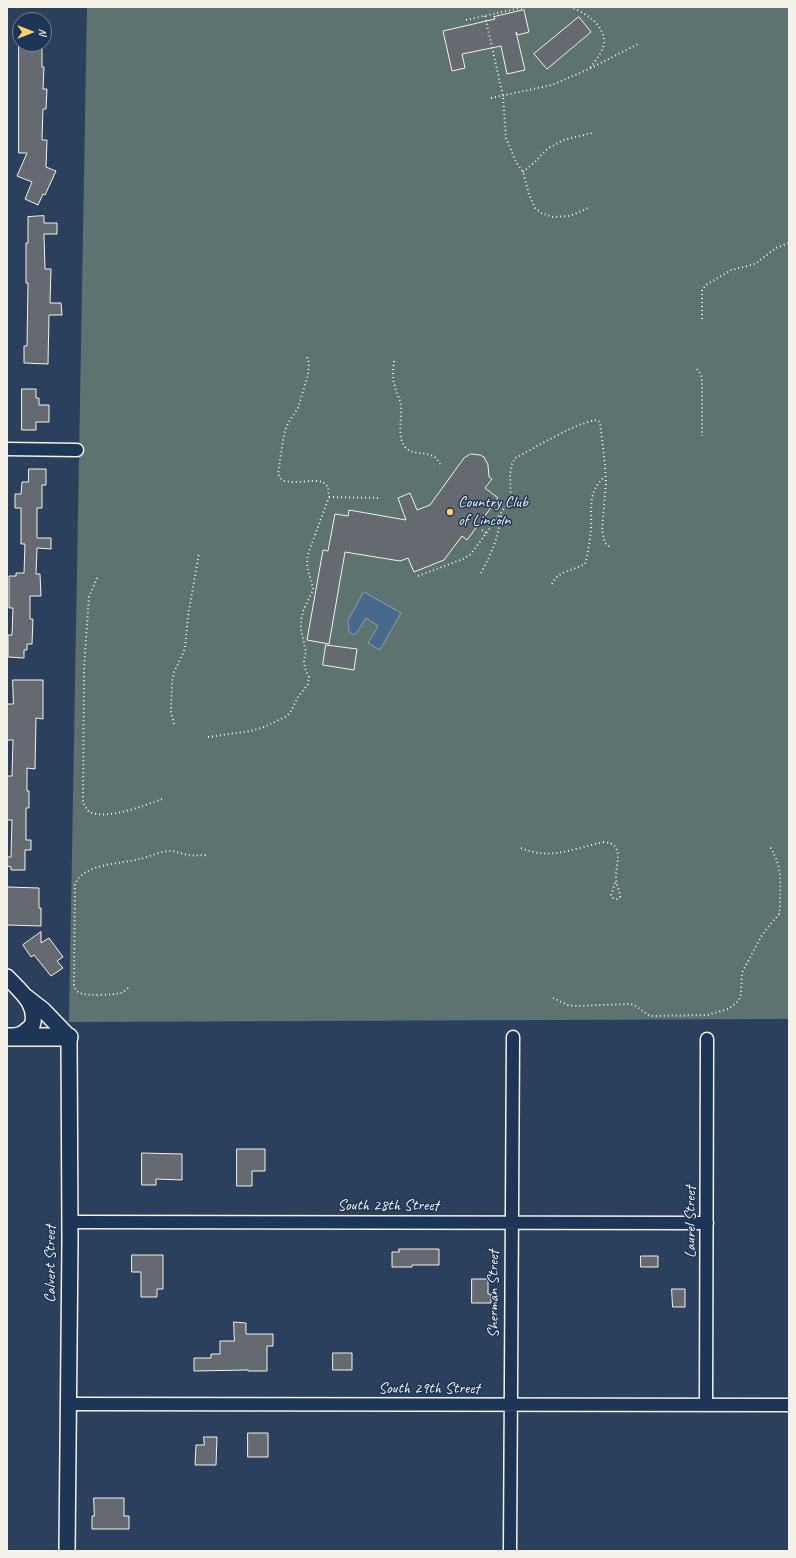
<!DOCTYPE html>
<html>
<head>
<meta charset="utf-8">
<style>
  body { margin:0 }
  #map { position:relative; width:796px; height:1558px; overflow:hidden; background:#2b405c; font-family:Caveat,sans-serif }
  canvas { display:block }
  .frame { position:absolute; inset:0; border:8px solid #f4f1e8; pointer-events:none }
  .north { position:absolute; left:12px; top:12px; width:40px; height:40px; box-sizing:border-box; background:#1d3557; border:1px solid #738091; border-radius:50%; rotate:90deg; font-size:11px; font-weight:700; line-height:16px; text-align:center; color:#f4f1e8 }
  .north::after { content:''; display:block; margin:auto; width:14px; height:18px; background:#ffd166; clip-path:polygon(50% 0,100% 100%,50% 72%,0 100%) }
</style>
</head>
<body>
<div id="map">
<canvas width="796" height="1558"></canvas>
<div class="frame"></div>
<div class="north">N</div>
</div>
<script>
const c = document.querySelector('canvas').getContext('2d');
c.lineJoin = 'round';
function fillPath(path, color) {
  c.fillStyle = color;
  c.fill(path, 'evenodd');
}
function trace(path, color, width, dash) {
  c.strokeStyle = color;
  c.lineWidth = width;
  c.lineCap = dash ? 'butt' : 'round';
  c.setLineDash(dash || []);
  c.stroke(path);
}
function label(font, color, halo, rows, align = 'center') {
  c.font = font + ' Caveat,sans-serif';
  c.lineWidth = 3;
  c.setLineDash([]);
  c.textBaseline = 'middle';
  c.strokeStyle = halo;
  c.fillStyle = color;
  for (const [text, x, y, turn = 0] of rows) {
    c.save();
    c.translate(x, y);
    c.rotate((+turn || 0) * Math.PI / 180);
    c.textAlign = isNaN(turn) ? turn : align;
    if (halo) c.strokeText(text, 0, 0);
    c.fillText(text, 0, 0);
    c.restore();
  }
}
const green = new Path2D(`
  M87 7H789V1019L69 1022Z`);
const water = new Path2D(`
  M364 592 401 613 380 650 368 643 378 626 366 618 356 634H352L349 632 348 621Z`);
const building = new Path2D(`
  M524 10 529 32 518 35 516 32 525 70 507 74 501 46 462 54 465 68 452 71 443 31 495 19 494 17Z
  M579 17 591 32 547 69 534 54Z
  M19 44H42V67H44L43 89H47L46 109H43L42 140H47L46 167 56 171 45 195 43 194 38 205 25 199 32 182 17 176 27 153H19Z
  M44 216V223H57V234H44L45 269H51L50 303H61L62 315H49L48 364 24 363V346H27L28 283H26V243H28V217Z
  M22 389H36V398H39V405H49V422H36V430H22Z
  M471 454 480 455 484 457 488 465 489 477 492 479 485 488 498 498 467 540 462 536 444 560 414 572 408 558 400 561 345 552 329 644 307 640 323 550 328 551 335 514 348 516 349 510 406 520 398 498 410 493 417 510 430 505 464 458Z
  M29 469H46V485H42V508H37V538H51V549L37 548 36 574H40L41 596H30V619H33L32 644H27V650H24V658L8 657V635H12L13 608H9V576H16V573H24L25 544H21V508H15V494H21L22 482H28Z
  M326 645 357 649 354 670 323 665Z
  M13 680H43V719L36 718 35 769 27 768V791H29V808H26V840H31V850H25V870H11V867L7 866V857H11L12 820H7V776H12L13 740H7V704H13Z
  M8 887 39 888V908H41V926L7 925Z
  M41 932V943L49 938 63 957 57 961 63 968 51 976 34 955 31 957 23 945Z
  M237 1149H265V1171H252V1186H237Z
  M142 1153 182 1154V1180L156 1179V1185H142Z
  M399 1249H439V1265H412V1267H392V1252H399Z
  M132 1255H163V1289H157V1297H141V1272H132Z
  M641 1256H658V1267H641Z
  M472 1279H488V1294H491V1303H472Z
  M672 1289H685V1307H673Z
  M234 1322 246 1323V1334H273V1346H267V1371H248V1370L194 1371V1358H211V1354H220V1341H234Z
  M333 1353H352V1370H333Z
  M248 1433H268V1457H248Z
  M204 1437H217L216 1465H195L196 1445H204Z
  M94 1498H124V1516H129V1529H92V1516H94Z`);
const path = new Path2D(`
  M570 7C585 12 605 25 604 43 603 52 595 61 590 68
  M485 16 503 96 506 138 516 162 523 172 529 194 535 208 541 213 553 217 570 216 588 208
  M466 20 524 7
  M491 98 552 85 589 69 638 44
  M523 172 536 161 544 152 549 148 563 140 592 133
  M702 319V290L706 285 731 270 755 264 776 248 789 243
  M394 361C393 370 392 378 395 386 396 394 401 399 401 407 402 419 397 437 405 447 415 458 433 448 440 464
  M697 369 701 374 702 381V436
  M329 497 381 498
  M482 530 486 533
  M481 573C491 554 500 535 501 513
  M418 576 463 559 471 554 511 499 510 475 512 464 515 458C537 447 573 424 596 420L600 422 605 465 606 482 602 530 605 543 611 548
  M97 578 89 597 87 624 84 670 83 803 89 812C108 820 143 806 162 799
  M552 584C559 570 572 571 585 564 588 554 590 540 591 529 592 508 587 493 605 476
  M174 724 171 711 172 683 174 672 182 656 185 648 188 616 199 553
  M208 737 251 731 264 727 285 717 290 713 298 697 308 684 309 677 305 668 304 661 306 652 301 630V621L303 611 313 590C311 575 305 570 308 554L329 497 328 487 323 482C311 479 296 484 285 481 281 480 280 477 278 474L284 434 288 423 298 408 308 375 309 363 307 357
  M521 848C551 861 574 848 604 842 626 844 615 864 616 879 616 885 620 891 620 897L617 899 613 898 611 895 616 880
  M128 988C126 990 124 992 121 993 113 995 87 996 80 993 76 991 75 989 74 985L75 884C84 863 121 864 140 859 149 857 160 851 170 851 176 851 182 854 188 855 194 856 200 855 207 855
  M553 998 568 1005 574 1006 630 1004 634 1005 650 1016 708 1015 728 1009 735 1004 739 1000 741 994 742 973 746 965 762 935 779 914 780 907C780 884 783 867 770 847`);
const minor = new Path2D(`
  M7 449 77 450
  M70 1222 707 1223
  M68 1404 789 1405
  M706 1405 707 1039
  M510 1551 513 1037`);
const tertiary = new Path2D(`
  M7 977C20 991 39 1005 32 1026L22 1034 12 1037
  M25 996 43 1010 69 1037 70 1240 67 1551`);
const secondary = new Path2D(`
  M7 1037H69`);
const markers = [
  [450,512,4,"#ffd166"]
];
const poiNames = [
  ["Country Club",458,503],
  ["of Lincoln",458,521]
];
const streetNames = [
  ["South 28th Street",388,1206],
  ["Laurel Street",691,1222,-90],
  ["Calvert Street",51,1264,-90],
  ["Sherman Street",494,1294,-90],
  ["South 29th Street",429,1389]
];
fillPath(green, '#5c736f');
fillPath(water, '#46698d');
trace(water, '#8c9fb1', 1);
fillPath(building, '#656a70');
trace(building, '#f4f1e8', 1);
trace(minor, '#f4f1e8', 15);
trace(tertiary, '#f4f1e8', 18);
trace(secondary, '#f4f1e8', 20);
trace(path, '#f4f1e8', 2, [1, 3]);
trace(minor, '#1d3557', 12);
trace(tertiary, '#1d3557', 15);
trace(secondary, '#1d3557', 17);
for (const [x, y, r, color] of markers) {
  const dot = new Path2D();
  dot.arc(x, y, r, 0, 2 * Math.PI);
  c.fillStyle = color;
  c.fill(dot);
  trace(dot, '#1d3557', 1.5);
}
label('16px', '#f4f1e8', '#1d3557', poiNames, 'left');
label('16px', '#f4f1e8', '#1d3557', streetNames);
</script>
</body>
</html>
